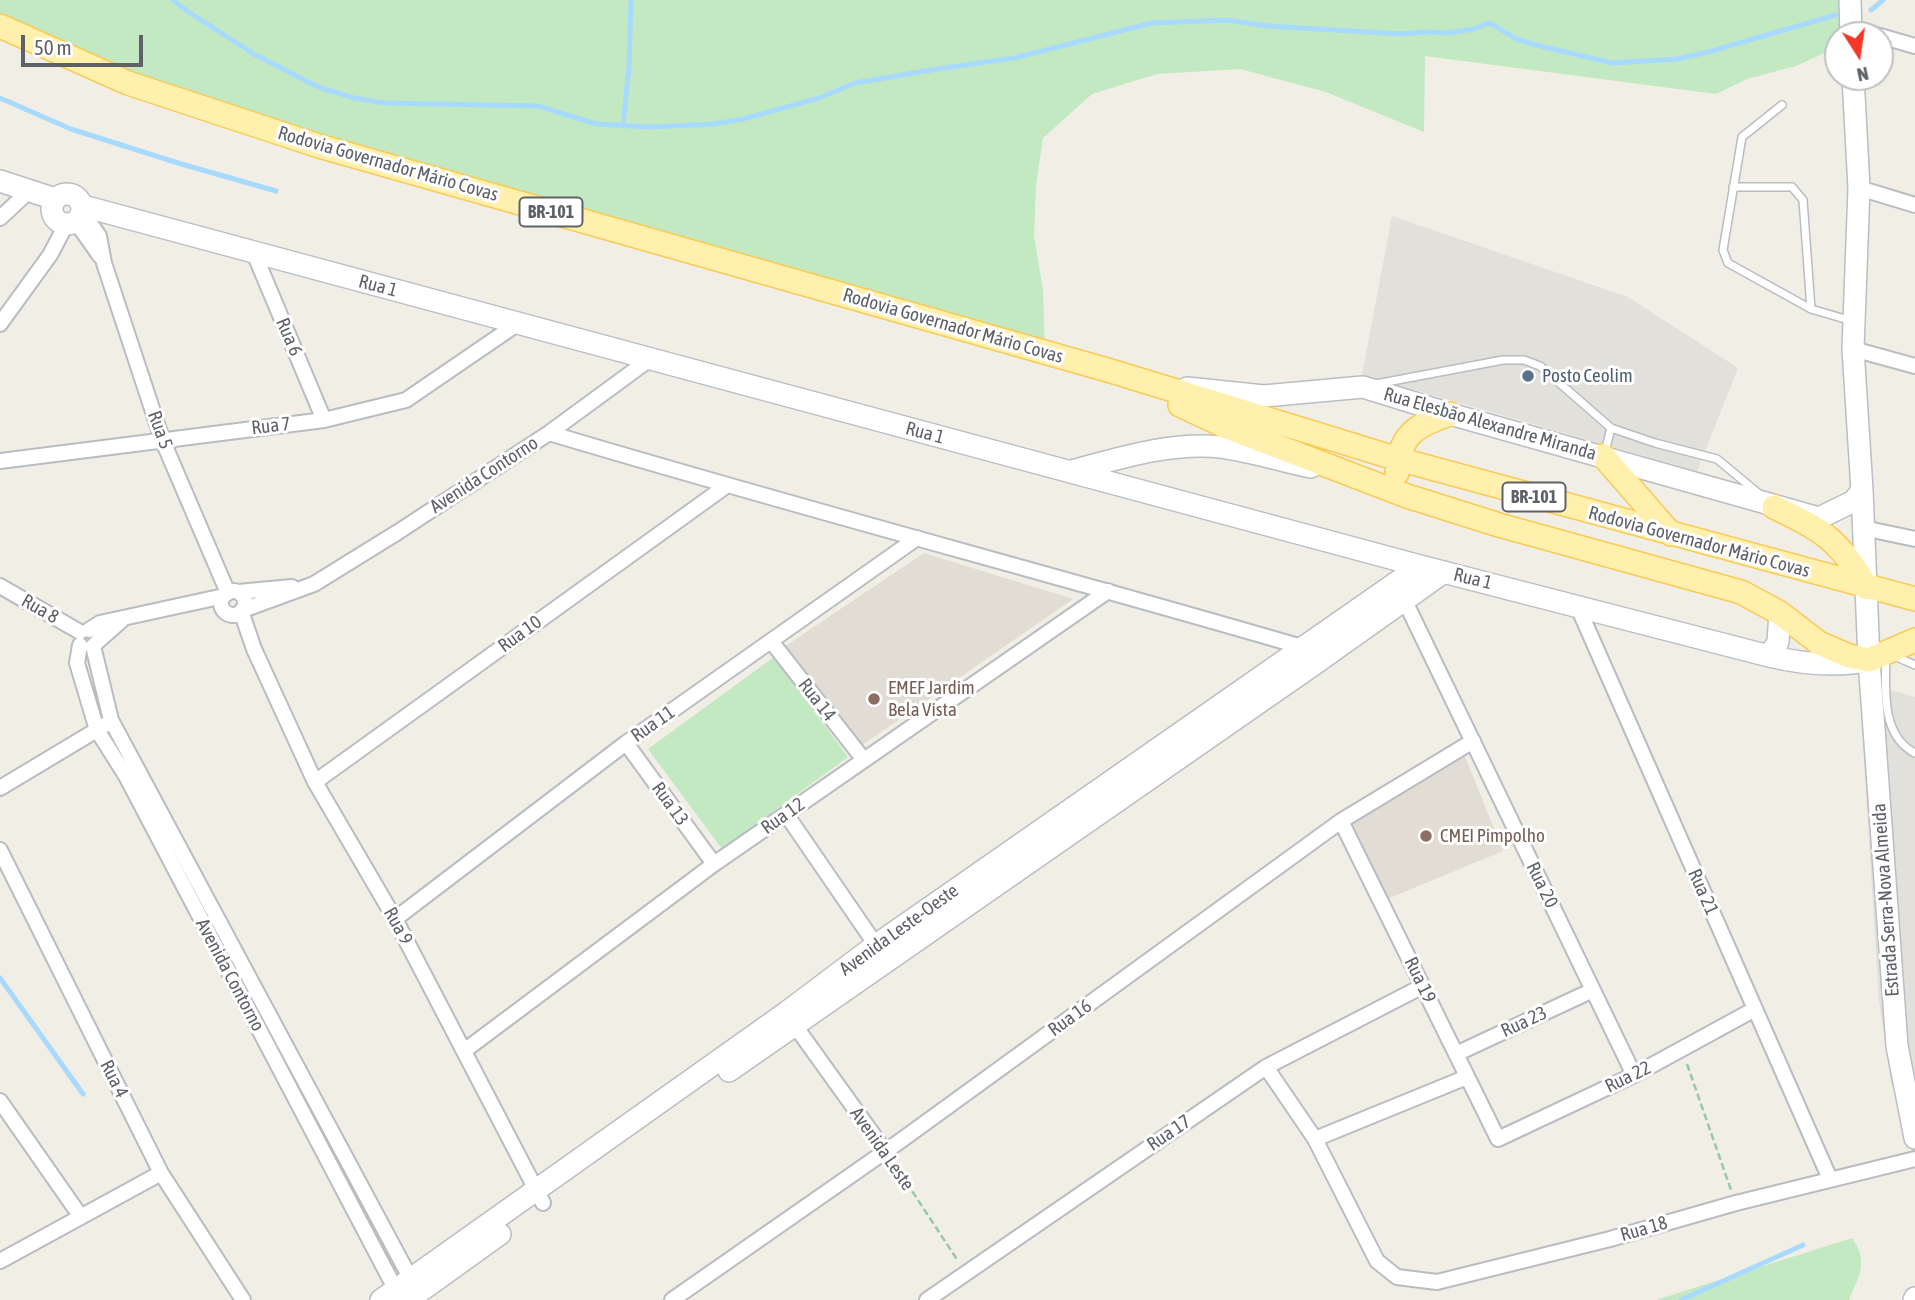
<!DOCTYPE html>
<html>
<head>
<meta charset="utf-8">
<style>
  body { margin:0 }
  #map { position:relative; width:1915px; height:1300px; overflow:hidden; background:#f1eee6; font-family:"Asap Condensed",sans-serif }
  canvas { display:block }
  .north { position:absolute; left:1824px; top:21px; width:70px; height:70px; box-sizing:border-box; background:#fff; border:2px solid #bfc0c3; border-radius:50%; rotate:168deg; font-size:19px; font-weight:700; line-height:28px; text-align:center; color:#5e6268 }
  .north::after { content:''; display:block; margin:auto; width:24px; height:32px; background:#f43729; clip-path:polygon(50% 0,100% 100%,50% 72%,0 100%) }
  .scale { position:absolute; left:21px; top:35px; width:122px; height:32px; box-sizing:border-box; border:4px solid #5e6268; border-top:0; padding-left:9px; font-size:21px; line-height:24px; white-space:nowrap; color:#5e6268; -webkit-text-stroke:5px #fff; paint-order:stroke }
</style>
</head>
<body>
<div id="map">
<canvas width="1915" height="1300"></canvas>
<div class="north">N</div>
<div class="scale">50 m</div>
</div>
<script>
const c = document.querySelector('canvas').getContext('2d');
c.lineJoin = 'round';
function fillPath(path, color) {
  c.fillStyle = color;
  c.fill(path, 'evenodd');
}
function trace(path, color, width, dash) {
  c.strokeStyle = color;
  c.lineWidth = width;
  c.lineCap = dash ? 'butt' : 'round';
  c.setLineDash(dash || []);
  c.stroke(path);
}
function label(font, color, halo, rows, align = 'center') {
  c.font = font + ' "Asap Condensed",sans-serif';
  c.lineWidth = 6;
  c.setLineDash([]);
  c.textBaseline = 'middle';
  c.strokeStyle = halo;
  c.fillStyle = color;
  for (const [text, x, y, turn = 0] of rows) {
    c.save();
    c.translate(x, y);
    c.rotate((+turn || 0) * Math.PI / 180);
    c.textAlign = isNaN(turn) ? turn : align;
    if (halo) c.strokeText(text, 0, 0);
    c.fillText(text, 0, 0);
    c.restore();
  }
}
const industrial = new Path2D(`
  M1392 216 1628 297 1738 368 1697 471 1362 375Z
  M1859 681 1915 697V1151L1891 1083 1879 1001Z`);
const education = new Path2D(`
  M924 553 1073 599 858 748 781 649Z
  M1464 754 1503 851 1385 900 1349 822Z`);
const green = new Path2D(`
  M0 0H1845L1848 12 1840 35H1838L1835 48 1796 66 1747 79 1716 94 1425 56 1424 132 1326 92 1240 69 1157 74 1092 94 1043 138 1036 186 1034 235 1043 291 1045 351 259 120 107 63 0 17Z
  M774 657 848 757 722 849 648 749Z
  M1852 1238C1869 1261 1859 1276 1849 1300H1656Z`);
const stream = new Path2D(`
  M173 0 187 11 254 54 318 87 354 98 385 103 538 106 596 124 650 127 714 124 743 119 819 98 855 83 937 69 1014 58 1152 23 1227 20 1268 26 1401 34 1426 32 1448 33 1474 29 1488 23 1494 25 1516 39 1536 45 1612 63 1677 59 1708 52 1836 15
  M1871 10 1883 0
  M0 98 71 129 178 163 276 191
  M623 126 629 67 631 0
  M0 978 83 1094
  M1681 1300 1803 1245`);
const path = new Path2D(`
  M1687 1064 1731 1190
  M895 1165 958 1261`);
const lane = new Path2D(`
  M1782 105 1742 137 1723 250 1728 263 1811 309 1852 321
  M1733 187H1792L1803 200 1811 309
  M1376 384 1503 360H1524L1540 366 1611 428
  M1605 452 1611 428 1655 443 1717 459 1758 493
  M1892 655 1915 665
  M1886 656C1885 689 1881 736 1915 753`);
const street = new Path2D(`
  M1851 27 1877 35
  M1880 36 1915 46
  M1859 188 1915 205
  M83 213 99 236 104 263 162 439 228 593
  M0 218 28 192
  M76 222 100 256
  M254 253 324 420
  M0 324 50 255 67 223
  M1853 349 1915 366
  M549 433C799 508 1052 574 1302 647L1306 652
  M0 461 324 420 406 400 517 324
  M1863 528 1915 539
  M0 586 80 632
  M221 603a12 12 0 1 1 24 0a12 12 0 1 1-24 0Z
  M238 592 292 587
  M1401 593 1634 1075
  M1577 605 1830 1179
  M243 610 314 584 398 532 549 433 650 359
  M241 611 254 649 315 782 395 919 543 1203
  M89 630 100 623 224 596
  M771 641 864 760
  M96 643 123 619
  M80 645 77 663 97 730 126 776 399 1296
  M93 646 111 720 414 1285
  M626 743 714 864
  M315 782 726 486
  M0 788 105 725
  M786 814 880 951
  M1341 821 1498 1139 1634 1075 1755 1009
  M0 850 161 1173 243 1300
  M395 919 626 743 917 538
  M796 1027 885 1151
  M464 1051 714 864 1108 591
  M1456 1054 1593 990
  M1266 1067 1315 1139 1377 1261 1397 1277 1437 1282 1610 1239 1736 1203 1915 1159
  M0 1101 81 1217
  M1315 1139 1467 1077
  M0 1261 161 1173
  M672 1300 903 1139 1341 821 1473 741
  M927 1300 1266 1067 1423 986`);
const secondary = new Path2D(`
  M1850 0 1851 35
  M1853 77 1859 188 1853 349 1862 490 1869 660 1897 1046 1915 1138
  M0 181 55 199
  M52 209a15 15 0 1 1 30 0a15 15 0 1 1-30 0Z
  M83 206 1420 566 1769 656C1802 664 1833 667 1866 661
  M1187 388 1264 396 1363 387 1450 414 1819 518 1854 501 1862 490
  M1072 471C1120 458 1170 442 1221 447 1251 451 1282 461 1311 467
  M1769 656 1778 642 1780 613
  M729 1071 1316 663 1444 572
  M381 1300 787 1012 876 945 1420 566
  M408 1300 500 1234
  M1914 1300 1915 1298`);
const primary = new Path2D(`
  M0 26 128 83 319 146 1111 371 1398 459 1915 599
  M1180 405 1227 427 1407 496 1499 525 1741 592 1780 613 1819 643 1849 656 1869 660 1915 640
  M1603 456 1671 534
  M1397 473C1399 434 1417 425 1450 414
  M1774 507C1822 530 1840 540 1867 588`);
const markers = [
  [1528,376,7,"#5c6f8a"],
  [874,699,7,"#8d6e63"],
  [1426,836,7,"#8d6e63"]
];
const shields = [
  [551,212,63],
  [1534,497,63]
];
const shieldNames = [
  ["BR-101",551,212],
  ["BR-101",1534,497]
];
const streetNames = [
  ["Rodovia Governador Mário Covas",388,164,16],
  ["Rua 1",378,286,15],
  ["Rodovia Governador Mário Covas",953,326,16],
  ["Rua 6",289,337,67],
  ["Rua Elesbão Alexandre Miranda",1490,424,16],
  ["Rua 7",271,426,-7],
  ["Rua 5",160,430,70],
  ["Rua 1",925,433,15],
  ["Avenida Contorno",484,475,-33],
  ["Rodovia Governador Mário Covas",1699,542,15],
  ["Rua 1",1473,579,14],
  ["Rua 8",40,609,30],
  ["Rua 10",520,634,-36],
  ["Rua 14",817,700,52],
  ["Rua 11",653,724,-35],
  ["Rua 13",670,804,54],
  ["Rua 12",783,816,-35],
  ["Rua 20",1542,885,64],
  ["Rua 21",1703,892,66],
  ["Estrada Serra-Nova Almeida",1886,900,-94],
  ["Rua 9",398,926,61],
  ["Avenida Leste-Oeste",899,930,-36],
  ["Avenida Contorno",230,975,62],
  ["Rua 19",1420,980,64],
  ["Rua 16",1070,1018,-36],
  ["Rua 23",1524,1022,-25],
  ["Rua 22",1628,1077,-26],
  ["Rua 4",114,1079,63],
  ["Rua 17",1169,1133,-34],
  ["Avenida Leste",882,1149,55],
  ["Rua 18",1644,1229,-16]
];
const serviceNames = [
  ["Posto Ceolim",1542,376]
];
const educationNames = [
  ["EMEF Jardim",888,688],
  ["Bela Vista",888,710],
  ["CMEI Pimpolho",1440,836]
];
fillPath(industrial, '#e2e0db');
fillPath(education, '#e1ddd5');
fillPath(green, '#c2e9c2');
trace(stream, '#a8daff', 5);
trace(lane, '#b9bcc1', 10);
trace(street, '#b9bcc1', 18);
trace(secondary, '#babdc3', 24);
trace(primary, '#faca56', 26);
trace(path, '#99c8a6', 2.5, [7, 3.5]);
trace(lane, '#fff', 7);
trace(street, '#fff', 14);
trace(secondary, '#fff', 21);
trace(primary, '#fff1ad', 23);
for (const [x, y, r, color] of markers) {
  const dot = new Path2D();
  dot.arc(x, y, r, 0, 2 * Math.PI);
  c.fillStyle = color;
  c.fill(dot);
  trace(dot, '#fff', 2.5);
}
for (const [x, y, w] of shields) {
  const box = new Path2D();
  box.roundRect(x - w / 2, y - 14.5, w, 29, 5);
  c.fillStyle = '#fff';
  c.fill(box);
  trace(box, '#5e6268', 2);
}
label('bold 18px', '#5e6268', null, shieldNames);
label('19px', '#5e6268', '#fff', streetNames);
label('19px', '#4e5e75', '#fff', serviceNames, 'left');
label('19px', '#785e54', '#fff', educationNames, 'left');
</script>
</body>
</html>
